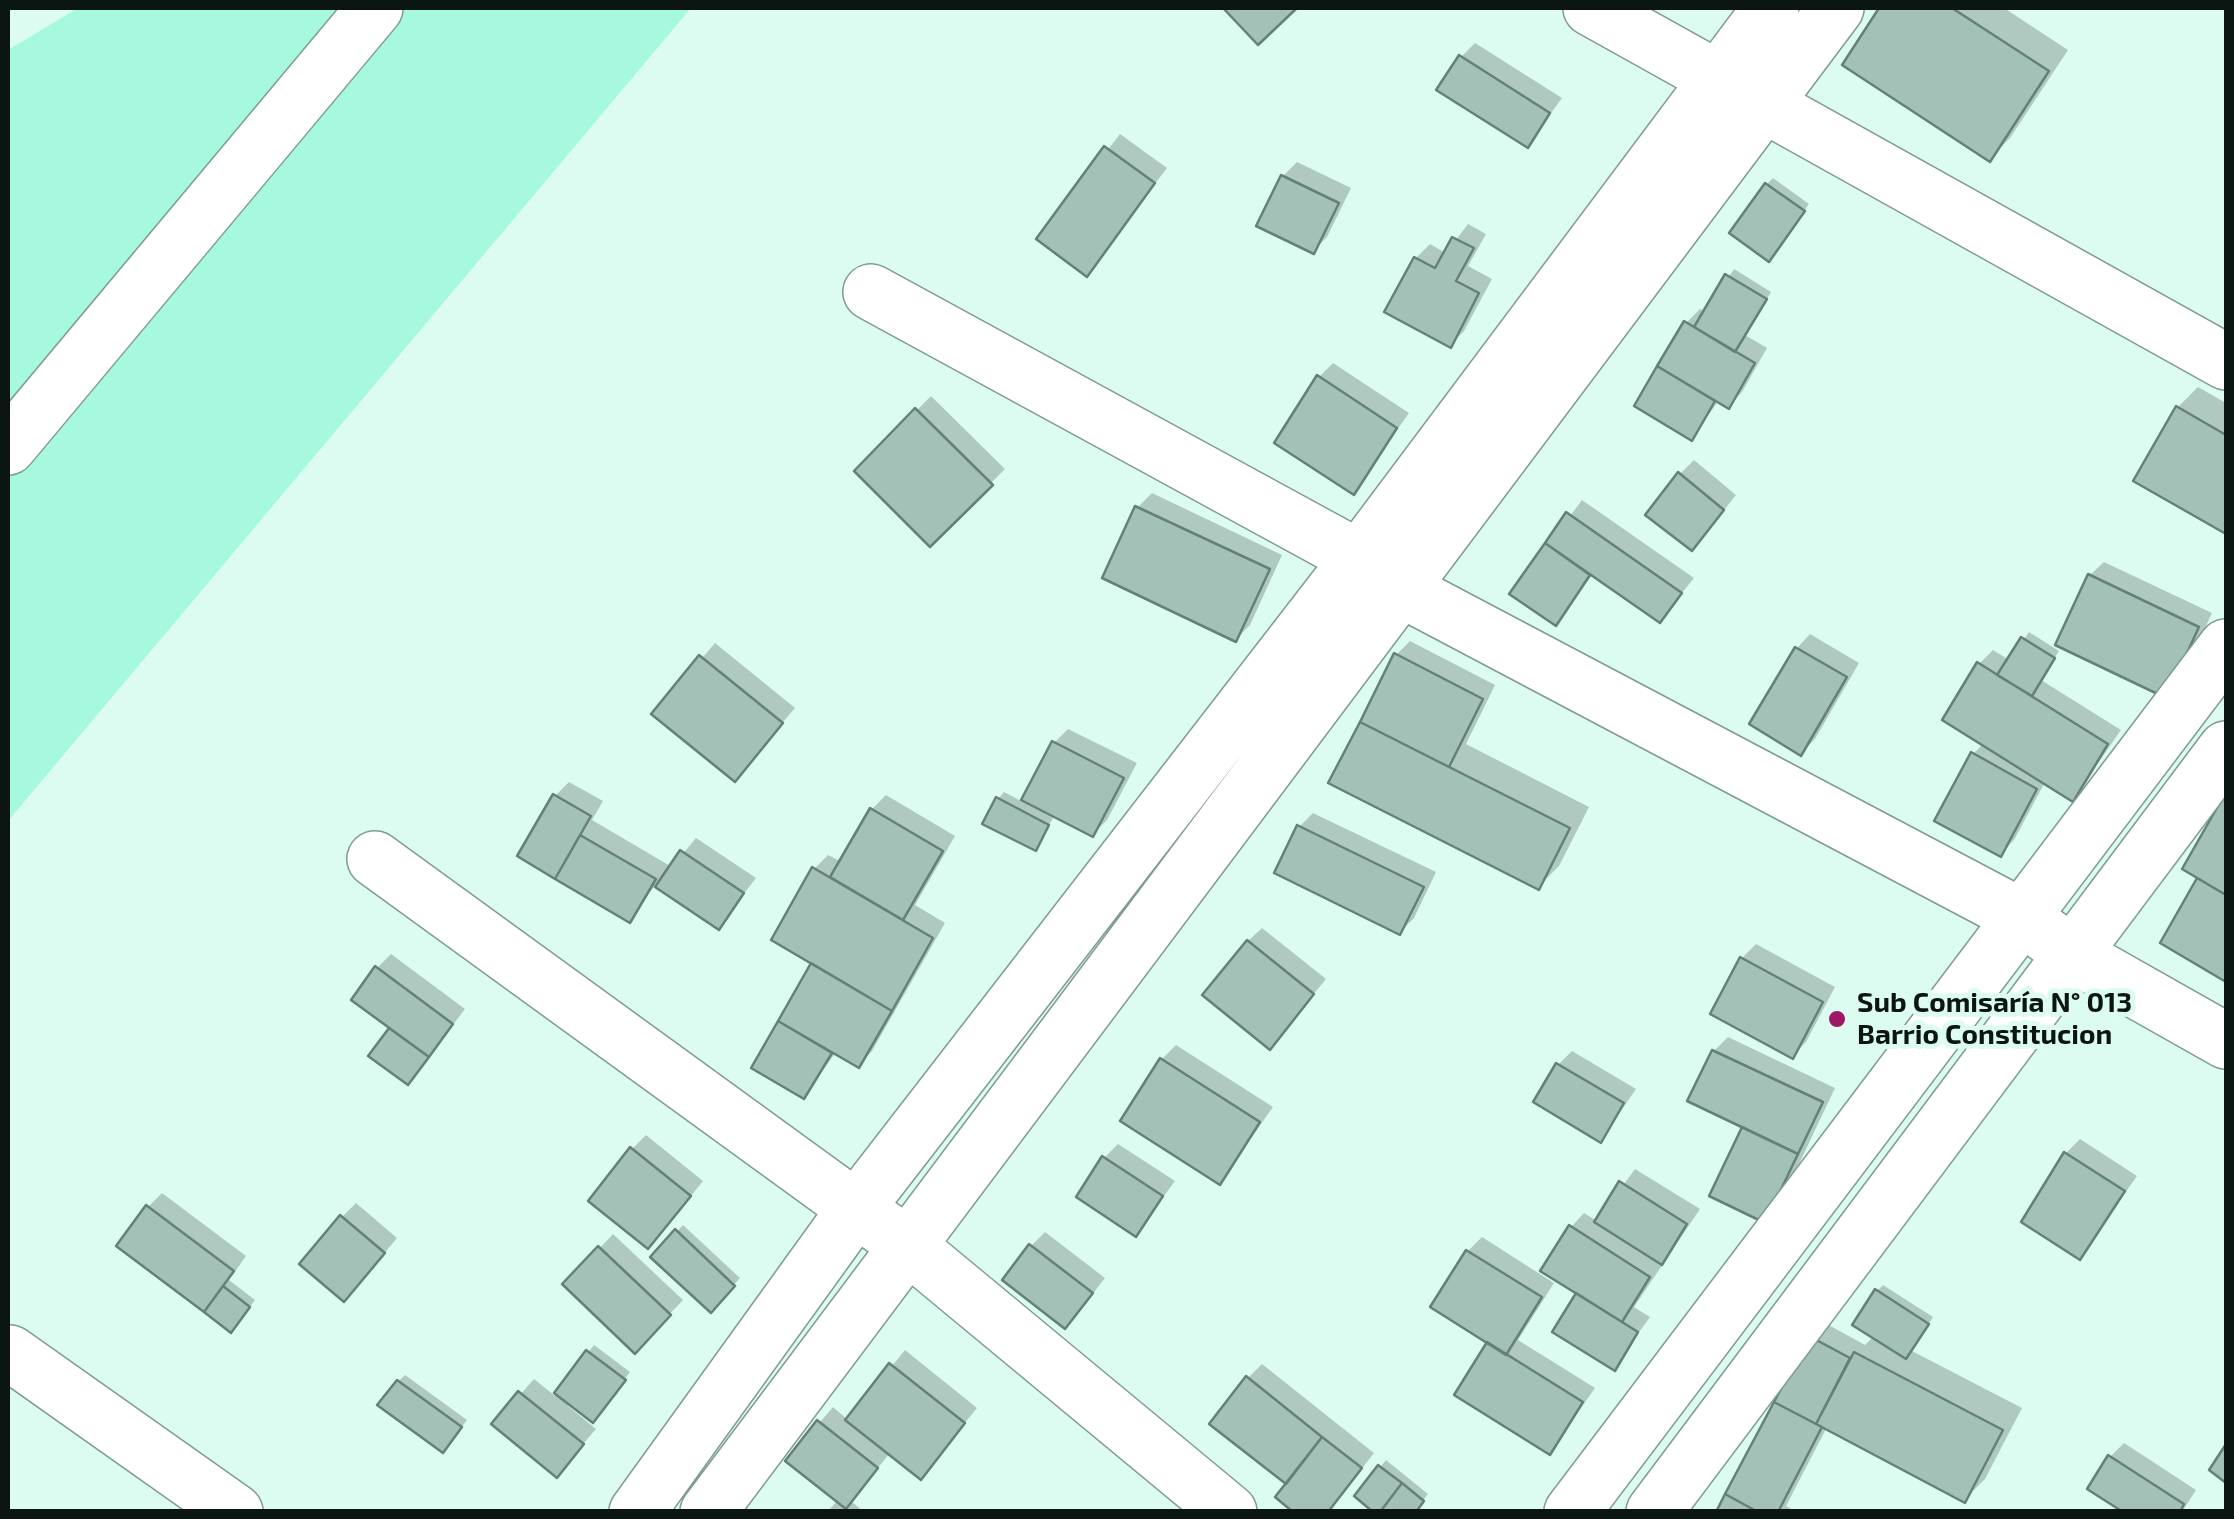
<!DOCTYPE html>
<html>
<head>
<meta charset="utf-8">
<style>
  body { margin:0 }
  #map { position:relative; width:2234px; height:1519px; overflow:hidden; background:#ddfcf1; font-family:"Exo 2",sans-serif }
  canvas { display:block }
  .frame { position:absolute; inset:0; border:10px solid #0b1613; pointer-events:none }
</style>
</head>
<body>
<div id="map">
<canvas width="2234" height="1519"></canvas>
<div class="frame"></div>
</div>
<script>
const c = document.querySelector('canvas').getContext('2d');
c.lineJoin = 'round';
function fillPath(path, color) {
  c.fillStyle = color;
  c.fill(path, 'evenodd');
}
function trace(path, color, width, dash) {
  c.strokeStyle = color;
  c.lineWidth = width;
  c.lineCap = dash ? 'butt' : 'round';
  c.setLineDash(dash || []);
  c.stroke(path);
}
function label(font, color, halo, rows, align = 'center') {
  c.font = font + ' "Exo 2",sans-serif';
  c.lineWidth = 10;
  c.setLineDash([]);
  c.textBaseline = 'middle';
  c.strokeStyle = halo;
  c.fillStyle = color;
  for (const [text, x, y, turn = 0] of rows) {
    c.save();
    c.translate(x, y);
    c.rotate((+turn || 0) * Math.PI / 180);
    c.textAlign = isNaN(turn) ? turn : align;
    if (halo) c.strokeText(text, 0, 0);
    c.fillText(text, 0, 0);
    c.restore();
  }
}
const green = new Path2D(`
  M78 8H691L8 821V50Z`);
const shadow = new Path2D(`
  M1882 8H2004L2068 50 2010 138 1989 159 1845 65Z
  M1475 43 1562 98 1528 145 1461 57Z
  M1120 134 1167 168 1086 274 1039 239Z
  M1297 162 1351 188 1327 237 1313 251 1283 176Z
  M1773 178 1809 204 1775 252 1767 184Z
  M1468 224 1486 234 1468 266 1492 279 1464 331 1450 345 1416 258 1430 244 1446 253Z
  M1734 269 1771 292 1745 335 1767 348 1742 392 1728 406 1719 400 1692 438 1638 406 1686 323 1700 309 1706 312Z
  M1333 363 1409 413 1354 492 1319 377Z
  M2198 387 2226 403V531L2137 480 2178 407Z
  M931 396 1005 469 930 544 857 471Z
  M1694 460 1736 495 1705 534 1680 474Z
  M1152 493 1282 555 1250 625 1236 639 1105 577 1138 507Z
  M1582 500 1694 578 1660 620 1593 574 1555 622 1513 593Z
  M2104 562 2212 613 2180 681 2090 575Z
  M2029 632 2059 651 2041 680 2121 730 2073 799 2045 782 2014 840 2000 854 1973 754 1984 743 1979 664 1993 650 2009 660Z
  M1810 634 1859 663 1815 739 1801 753 1797 648Z
  M1410 641 1495 685 1466 744 1589 807 1559 866 1538 887 1332 782 1396 655Z
  M715 643 795 708 735 779 655 713Z
  M1068 729 1137 763 1107 820 1093 834 1055 815 1035 848 998 799 1004 792 1023 802 1054 743Z
  M569 782 603 801 592 820 672 867 696 838 756 878 718 927 656 884 629 920 555 796Z
  M886 795 955 836 915 905 945 923 872 1051 858 1065 836 1052 804 1096 755 1067 815 962 814 869 828 855 842 862 872 809Z
  M2226 797V979L2163 942 2200 877 2186 868Z
  M1313 813 1436 872 1414 918 1400 932 1299 827Z
  M1262 928 1326 979 1270 1047 1248 941Z
  M1756 944 1835 987 1806 1042 1792 1056 1742 958Z
  M391 954 465 1009 414 1076 372 1056 393 1028 377 968Z
  M1728 1037 1835 1088 1779 1206 1714 1051Z
  M1176 1045 1273 1107 1220 1182 1162 1059Z
  M1572 1051 1636 1089 1601 1140 1558 1065Z
  M646 1135 703 1181 662 1232 632 1149Z
  M2080 1139 2137 1176 2080 1257 2024 1222 2066 1153Z
  M1118 1144 1175 1181 1136 1234 1104 1158Z
  M1635 1169 1700 1209 1634 1307 1650 1317 1614 1367 1579 1292 1571 1227 1584 1213 1597 1221Z
  M162 1193 246 1256 229 1280 255 1300 238 1323 148 1207Z
  M356 1203 397 1238 358 1285 342 1217Z
  M683 1225 740 1278 711 1310 654 1257Z
  M1045 1232 1105 1278 1079 1312 1031 1246Z
  M613 1234 683 1300 649 1336 566 1284Z
  M1482 1237 1554 1283 1518 1340 1595 1388 1550 1452 1491 1342 1468 1251Z
  M1883 1285 1933 1317 1912 1351 2022 1408 1985 1479 1964 1500 1827 1427 1786 1506 1797 1512H1719L1825 1323 1865 1345 1874 1336 1877 1291Z
  M594 1345 630 1372 599 1413 571 1402 568 1406 596 1429 557 1474 494 1424 534 1379 555 1396Z
  M905 1350 977 1408 920 1477 890 1453 851 1501 864 1512H827L838 1500 788 1460 833 1407 848 1420Z
  M1262 1364 1374 1453 1328 1512H1297L1248 1378Z
  M405 1375 467 1420 449 1444 399 1381Z
  M2124 1443 2196 1490 2182 1512H2127L2110 1457Z
  M1386 1460 1428 1494 1414 1512 1357 1496Z`);
const building = new Path2D(`
  M1223 8H1297L1258 45Z
  M1879 8H1952L2049 71 1990 162 1842 65Z
  M1459 55 1550 113 1528 148 1436 90Z
  M1104 146 1155 183 1087 277 1036 239Z
  M1281 175 1339 203 1314 254 1256 226Z
  M1765 183 1805 211 1769 262 1729 233Z
  M1452 237 1474 248 1456 281 1479 293 1451 348 1384 312 1414 257 1435 268Z
  M1725 274 1767 299 1735 352 1694 327Z
  M1684 321 1755 363 1729 409 1657 366Z
  M1657 366 1715 401 1692 441 1634 406Z
  M1317 375 1397 428 1354 495 1274 443Z
  M2176 406 2226 435V534L2133 481Z
  M915 408 993 485 930 547 854 471Z
  M1678 472 1724 510 1692 551 1645 515Z
  M1135 506 1270 569 1236 642 1102 578Z
  M1566 512 1682 593 1660 623 1545 543Z
  M1545 543 1590 575 1556 626 1509 594Z
  M2088 574 2199 627 2166 698 2055 645Z
  M2021 637 2055 658 2032 696 1997 675Z
  M1795 647 1847 677 1801 756 1749 724Z
  M1394 653 1483 699 1449 767 1360 722Z
  M699 655 783 723 735 782 651 714Z
  M1977 662 2108 744 2073 802 1942 720Z
  M1360 722 1570 828 1539 890 1328 783Z
  M1052 741 1124 778 1093 837 1021 800Z
  M1971 752 2037 789 2001 857 1934 821Z
  M2226 792V895L2182 869Z
  M553 794 591 816 555 879 517 856Z
  M996 797 1049 825 1036 851 982 824Z
  M870 808 943 851 903 920 830 877Z
  M1297 825 1424 887 1400 935 1274 873Z
  M580 835 656 879 630 923 555 879Z
  M680 850 744 893 719 930 655 887Z
  M812 867 933 938 892 1011 771 940Z
  M2197 878 2226 895V982L2160 943Z
  M1247 940 1314 994 1270 1050 1202 995Z
  M1740 957 1823 1002 1793 1059 1710 1014Z
  M811 963 892 1011 859 1068 778 1021Z
  M375 966 453 1024 429 1057 351 1000Z
  M778 1021 832 1053 804 1099 751 1068Z
  M389 1028 429 1057 408 1085 368 1056Z
  M1712 1050 1823 1102 1798 1154 1687 1101Z
  M1160 1058 1260 1122 1220 1185 1120 1121Z
  M1556 1063 1624 1103 1601 1143 1533 1102Z
  M1742 1127 1798 1154 1765 1223 1709 1196Z
  M630 1147 691 1196 648 1249 588 1201Z
  M2064 1152 2125 1191 2080 1260 2021 1222Z
  M1102 1156 1163 1196 1136 1237 1076 1197Z
  M1619 1181 1687 1224 1662 1265 1594 1222Z
  M146 1205 234 1271 204 1312 116 1246Z
  M340 1215 385 1253 344 1302 299 1264Z
  M1569 1225 1650 1277 1622 1322 1540 1271Z
  M675 1229 735 1286 711 1313 650 1257Z
  M1029 1244 1093 1293 1065 1329 1002 1280Z
  M598 1246 671 1315 635 1354 562 1284Z
  M1466 1250 1542 1297 1506 1355 1430 1307Z
  M223 1286 250 1307 231 1333 204 1312Z
  M1875 1289 1929 1324 1906 1359 1852 1325Z
  M1576 1293 1638 1332 1615 1371 1552 1332Z
  M1809 1336 1850 1358 1816 1424 1774 1402Z
  M1487 1342 1583 1402 1550 1455 1454 1395Z
  M586 1350 626 1380 593 1423 554 1393Z
  M1854 1352 2003 1430 1965 1503 1816 1424Z
  M889 1363 965 1423 921 1480 845 1420Z
  M1246 1376 1322 1437 1286 1484 1209 1424Z
  M397 1380 462 1427 443 1453 377 1405Z
  M518 1391 584 1444 557 1478 491 1424Z
  M1774 1402 1822 1427 1778 1512H1758L1725 1494Z
  M817 1420 878 1468 846 1509 785 1461Z
  M1322 1437 1362 1468 1328 1512H1293L1275 1497Z
  M2226 1444V1483L2209 1470Z
  M2108 1455 2184 1504 2180 1512H2123L2087 1489Z
  M1378 1465 1402 1483 1380 1512H1373L1354 1496Z
  M1402 1483 1424 1501 1416 1512H1380Z
  M1725 1494 1758 1512H1716Z`);
const minor = new Path2D(`
  M1591 8 2226 362
  M871 292 1359 558 1401 589 2022 917 2072 954 2226 1041
  M8 447 375 8
  M375 859 908 1246 1229 1512
  M10 1353 235 1512
  M637 1512 854 1211 1359 558 1771 8
  M708 1512 1836 8
  M1572 1512 2226 647
  M1654 1512 2226 749`);
const markers = [
  [1837,1019,10,"#9e1664"]
];
const poiNames = [
  ["Sub Comisaría N° 013",1857,1003],
  ["Barrio Constitucion",1857,1035]
];
fillPath(green, '#a6f9df');
fillPath(shadow, '#0003');
fillPath(building, '#a4c1b7');
trace(building, '#658177', 2.5);
trace(minor, '#7f9c92', 58);
trace(minor, '#fff', 55);
for (const [x, y, r, color] of markers) {
  const dot = new Path2D();
  dot.arc(x, y, r, 0, 2 * Math.PI);
  c.fillStyle = color;
  c.fill(dot);
  trace(dot, '#ddfcf1', 4);
}
label('bold 28px', '#0b1613', '#ddfcf1', poiNames, 'left');
</script>
</body>
</html>
